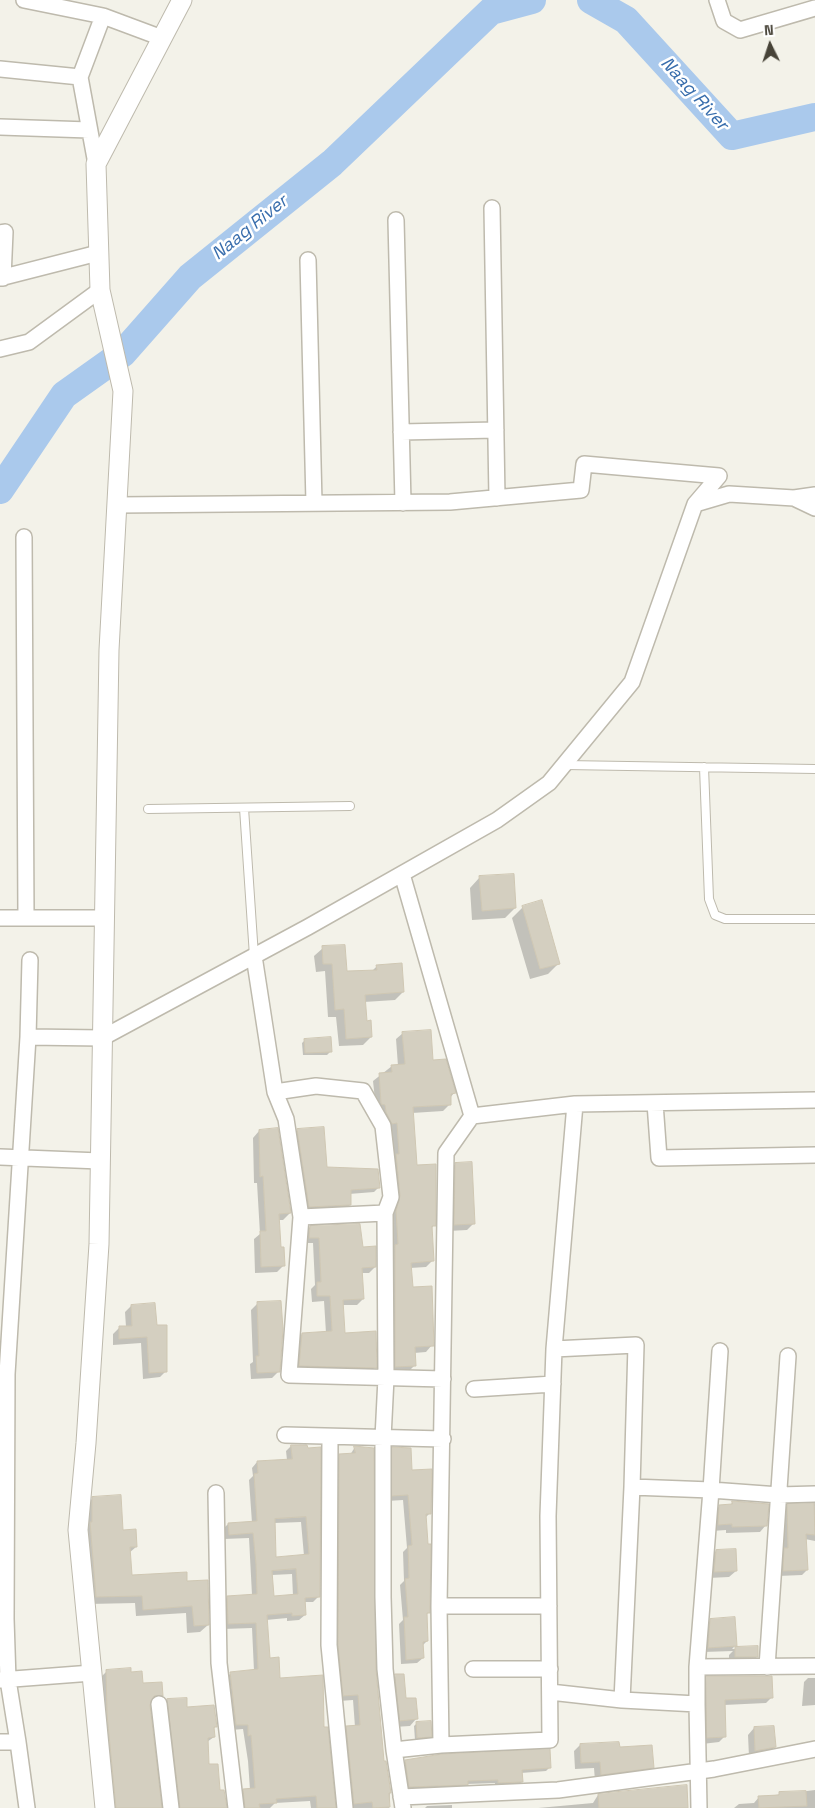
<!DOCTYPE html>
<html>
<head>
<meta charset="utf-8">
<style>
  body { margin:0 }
  #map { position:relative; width:815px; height:1808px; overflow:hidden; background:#f3f2e9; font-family:"Space Grotesk",sans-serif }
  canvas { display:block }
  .north { position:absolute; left:745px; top:20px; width:50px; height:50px; -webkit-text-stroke:4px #fff; paint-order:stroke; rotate:356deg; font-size:14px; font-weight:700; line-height:20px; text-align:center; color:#474338 }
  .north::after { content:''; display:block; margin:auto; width:18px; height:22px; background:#474338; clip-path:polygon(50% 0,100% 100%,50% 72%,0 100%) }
</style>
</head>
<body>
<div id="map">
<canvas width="815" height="1808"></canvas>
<div class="north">N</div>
</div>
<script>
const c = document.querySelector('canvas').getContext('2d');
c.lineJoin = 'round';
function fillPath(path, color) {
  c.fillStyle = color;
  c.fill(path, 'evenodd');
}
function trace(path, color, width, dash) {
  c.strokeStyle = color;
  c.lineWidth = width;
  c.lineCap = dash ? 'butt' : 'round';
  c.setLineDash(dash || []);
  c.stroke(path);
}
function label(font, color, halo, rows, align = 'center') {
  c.font = font + ' "Space Grotesk",sans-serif';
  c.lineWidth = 5;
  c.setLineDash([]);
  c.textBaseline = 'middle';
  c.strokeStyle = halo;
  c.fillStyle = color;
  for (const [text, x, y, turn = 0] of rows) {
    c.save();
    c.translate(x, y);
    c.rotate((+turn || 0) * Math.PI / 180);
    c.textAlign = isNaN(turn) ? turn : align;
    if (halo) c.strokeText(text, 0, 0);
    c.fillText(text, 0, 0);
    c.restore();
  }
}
const shadow = new Path2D(`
  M480 877 515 908 505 918 472 920 470 888Z
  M523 907 558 964 548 974 530 979 512 918Z
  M323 948 346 973 372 971 377 966 403 992 395 1000 364 1002 366 1022 371 1037 363 1045 339 1046 336 1017H328L325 971 316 972 314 956Z
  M403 1033 432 1061 454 1093 450 1098V1104L443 1111 412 1113 415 1166 434 1225 431 1229 432 1261 426 1267 410 1268 411 1288 432 1345 426 1352 414 1353 415 1365 408 1372 389 1373 391 1250 373 1081 392 1066H398L396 1039Z
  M305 1040 330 1052 327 1055H303L302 1043Z
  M298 1130 325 1168 379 1187 374 1192 349 1194 350 1205 345 1210 304 1212 292 1135Z
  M259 1131 290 1213 283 1220H278L280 1249 284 1265 277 1272 255 1273 254 1239 260 1234 257 1183H254L253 1138Z
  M456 1164 474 1223 467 1230 448 1231 449 1170Z
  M310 1227 362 1248 375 1267 369 1273H361L363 1299 357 1305H342L343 1334 375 1367 369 1373 294 1371 296 1340 302 1334 326 1333 324 1301 312 1302 311 1289 315 1285 313 1243H303L304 1233Z
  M257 1304 279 1371 272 1378 251 1379 250 1364 253 1362 251 1310Z
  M131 1306 156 1327 166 1371 160 1377 143 1379 141 1343 113 1345V1334L119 1328 126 1327 125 1312Z
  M291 1446H306L319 1596 313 1602H304L305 1615 299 1620 287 1621V1618L266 1620 269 1659 279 1680 323 1729 335 1808H311L310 1801 275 1803 270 1808H240L239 1796 244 1790H250L248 1761 243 1729 231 1730 225 1679 230 1674 254 1671 252 1628 223 1629 222 1602 228 1597 252 1595 249 1538 224 1539 223 1529 228 1524 252 1523 249 1480 253 1476 252 1468 257 1462 287 1460 286 1451ZM301 1522 304 1556 274 1558V1523ZM292 1574 293 1596 273 1597 272 1575Z
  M355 1447 383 1762 390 1793 389 1808H348L342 1732 347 1727H355L353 1700 339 1701 334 1650 335 1461 340 1456 350 1455Z
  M393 1448 411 1471 430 1513 425 1518 428 1613 426 1615 427 1641 422 1646 423 1658 417 1663 401 1664 399 1624 403 1620 400 1585 404 1581 403 1552 407 1548 403 1500 387 1501V1454Z
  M93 1498 136 1547 129 1553 131 1576 186 1583 208 1625 200 1632 187 1633 186 1613 136 1616 135 1603 89 1604 86 1505Z
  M733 1502 766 1525 760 1532 726 1533V1530L712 1531 713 1512 720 1506H729Z
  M815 1503V1541L805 1539 807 1570 802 1575 778 1576 780 1555 783 1552V1510L788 1505Z
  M716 1551 736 1571 729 1577 708 1578 709 1558Z
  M711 1620 735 1646 732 1649 757 1648V1657L750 1663H729V1655L733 1651 703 1652 705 1626Z
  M107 1671 130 1673 142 1684 162 1695 157 1700 150 1701 148 1705 160 1808H111L102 1676Z
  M396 1676 404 1700 416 1719 410 1726 394 1727 389 1682Z
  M707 1678 772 1697 766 1703 724 1705 725 1736 719 1742 702 1744 701 1683Z
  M808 1678H815V1705L802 1706 804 1682Z
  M168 1701 186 1708 216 1726 213 1729 214 1737 207 1742 208 1766 226 1808H175L162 1706Z
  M417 1723 430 1736 427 1739 415 1740 414 1726Z
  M754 1728 775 1747 768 1753 749 1757 748 1735Z
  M580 1745 618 1749 653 1767 646 1774 595 1781 594 1768 575 1769 574 1751Z
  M406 1761 549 1768 546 1771 521 1773 522 1782 518 1785 495 1786V1783L467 1784 464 1788 406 1790 402 1765Z
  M815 1790V1808H734L739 1804 754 1803 759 1797Z
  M598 1795 687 1808H538L593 1803Z
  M452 1805V1808H425L427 1806Z`);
const river = new Path2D(`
  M591 0 626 20 732 136 815 117
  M0 490 64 395 123 353 190 277 332 163 491 11 532 0`);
const building = new Path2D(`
  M514 874 516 908 482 911 479 876Z
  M542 900 560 964 540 969 522 906Z
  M345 945 347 971 377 970 376 965 402 963 404 992 365 995 367 1021 371 1020 372 1037 346 1039 344 1009 335 1010 332 964H323L322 946Z
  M431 1030 433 1060 446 1059 456 1093 451 1094V1105L413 1107 417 1165 436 1164V1226H432L434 1261 411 1263 413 1287 432 1286 434 1346 415 1347 416 1366 395 1367V1245L398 1244 396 1211 400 1196 396 1154H399L397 1123 392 1124 386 1112 385 1105 381 1104 379 1073 392 1072 391 1065 405 1064 402 1032Z
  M331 1037 332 1052 305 1053 304 1039Z
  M324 1127 327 1167 378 1169 380 1188 351 1190V1205L309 1207 297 1129Z
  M278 1128 291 1213 279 1214 281 1247H284L285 1266 261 1267 260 1231H266L263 1176 260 1177 259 1130Z
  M472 1162 475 1224 454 1225 455 1163Z
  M360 1224 363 1247 376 1246V1267L362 1268 364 1299 343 1300 345 1333 376 1331 377 1368 299 1366 302 1333 332 1331 330 1296H317V1282H321L319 1238H309L310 1226Z
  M281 1301 283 1329 280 1372 257 1373 256 1356H259L257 1302Z
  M155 1303 157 1325H167V1372L149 1373 147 1337 119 1339V1326H132L131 1305Z
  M291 1445H307L308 1448 321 1447 320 1597 305 1598 306 1615 292 1616V1613L267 1615 270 1658 279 1657 280 1678 323 1675 324 1727H328L336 1808H317L316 1796 276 1799 277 1803 259 1804 260 1808H245L243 1789 255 1788 251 1735 248 1736V1725H236L230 1672 258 1669 256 1623 228 1624 227 1596 257 1594 256 1564 253 1533 229 1535 228 1523 257 1521 254 1474 258 1473 257 1461 292 1459ZM306 1517 309 1554 276 1557 275 1519ZM296 1569 298 1594 274 1596 272 1571Z
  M354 1446 374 1448 376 1669 384 1761H386L391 1793H389L390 1807 373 1808 372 1802 354 1804 346 1726 360 1725 358 1695 343 1696 338 1645 339 1454 355 1453Z
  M392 1447 411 1448 412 1470 432 1469 431 1514H426L428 1544H431L430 1613H427L428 1641 423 1642 424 1658 406 1660 404 1617H408L405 1579 409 1578 408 1546 412 1545 408 1495 392 1496Z
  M121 1495 123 1530 136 1529 137 1547H130L132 1575 187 1572V1581L208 1580 209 1625 194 1626 192 1606 143 1610 142 1596 96 1597 90 1522H92V1497Z
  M732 1501 769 1504 767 1526 732 1527V1524L718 1525 719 1505 732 1504Z
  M814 1503 815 1535 806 1534 808 1570 783 1571 784 1548H788L787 1504Z
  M736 1549 737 1571 714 1572 716 1550Z
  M735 1617 737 1646 708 1648 710 1619Z
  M758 1646V1657H735V1647Z
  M131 1668V1672L142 1671 143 1683 162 1682 163 1696H154L150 1705 162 1808H116L107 1714 106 1670Z
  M395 1674H404L406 1698H416L418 1719 400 1721Z
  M706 1676H772L773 1698 725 1700 726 1737 707 1738Z
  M187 1698V1707L214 1705 217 1727H214L215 1737 208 1738 209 1764H218L220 1790H224L227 1808H180L167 1699Z
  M431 1721 432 1737 417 1738 416 1722Z
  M774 1726 776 1747 755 1751 754 1727Z
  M619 1742 620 1747 652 1745 654 1768 601 1775 600 1762 581 1763 580 1744Z
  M550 1749 551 1768 522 1770 523 1782 498 1783V1780L468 1781V1785L409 1787 405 1760 442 1754Z
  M687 1785 688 1808H599L598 1794Z
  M806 1791 807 1806 759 1808 758 1796 779 1795V1792Z`);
const service = new Path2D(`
  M565 765 815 769
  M704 767 709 899 715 915 725 919H815
  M244 808 254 956
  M148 809 350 806`);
const minor = new Path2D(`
  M24 0 103 16 162 38
  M717 0 724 21 740 30 815 8
  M0 69 80 77
  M0 127 89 130
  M96 164 80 77 103 16
  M492 208 497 498
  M396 220 403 503
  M0 233 5 232 3 278
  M308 260 314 503
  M0 278 98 253
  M0 349 29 342 100 290
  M401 432 496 430
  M794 498 815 508
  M695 504 729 494 794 498 815 495
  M24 537 26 918
  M402 874 472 1116
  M0 918H105
  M254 956 275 1092 286 1119 301 1217
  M28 1037 30 960
  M275 1092 316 1086 363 1091 383 1126 391 1197 385 1213 386 1378 383 1438V1597L385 1669 394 1750
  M655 1103 659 1158 815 1155
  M0 1157 100 1161
  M385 1213 301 1217 289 1375 443 1379
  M554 1349 636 1345 632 1487 711 1490 720 1351
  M474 1389 553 1384
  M285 1435 443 1439
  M330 1437 329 1645 345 1808
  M216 1493 219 1663 236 1808
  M439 1606 446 1153 472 1116 575 1104
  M0 1619H6L7 1374 28 1037 102 1038 308 927 497 820 549 783 632 682 695 504 719 476 584 464 581 490 450 502 118 505
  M697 1667 711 1490 779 1495 815 1494
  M767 1667 788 1356
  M473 1669H550
  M0 1680 92 1673
  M550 1692 622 1700 697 1704V1667L815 1666
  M622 1700 632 1487
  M159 1704 171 1808
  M697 1704 699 1808
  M0 1742H18L8 1680 6 1619
  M18 1742 27 1808
  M441 1745 439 1606H549
  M401 1797 558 1790 714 1769 815 1749
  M403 1808 394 1750 441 1745 550 1740 548 1516 554 1349 575 1104 815 1100`);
const tertiary = new Path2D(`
  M105 1808 78 1530 86 1443 99 1244 109 650 123 391 100 290 96 164 182 0`);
const waterNames = [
  ["Naag River",694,94,48],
  ["Naag River",250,228,-39]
];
fillPath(shadow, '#0003');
trace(river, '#aac9ec', 28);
fillPath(building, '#d4cfc0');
trace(building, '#cfc7b3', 1);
trace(service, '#bebaad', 10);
trace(minor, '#bebaad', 18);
trace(tertiary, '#bebaad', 21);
trace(service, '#fff', 8);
trace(minor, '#fff', 15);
trace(tertiary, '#fff', 19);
label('italic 18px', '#386dac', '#fff', waterNames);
</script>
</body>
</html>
